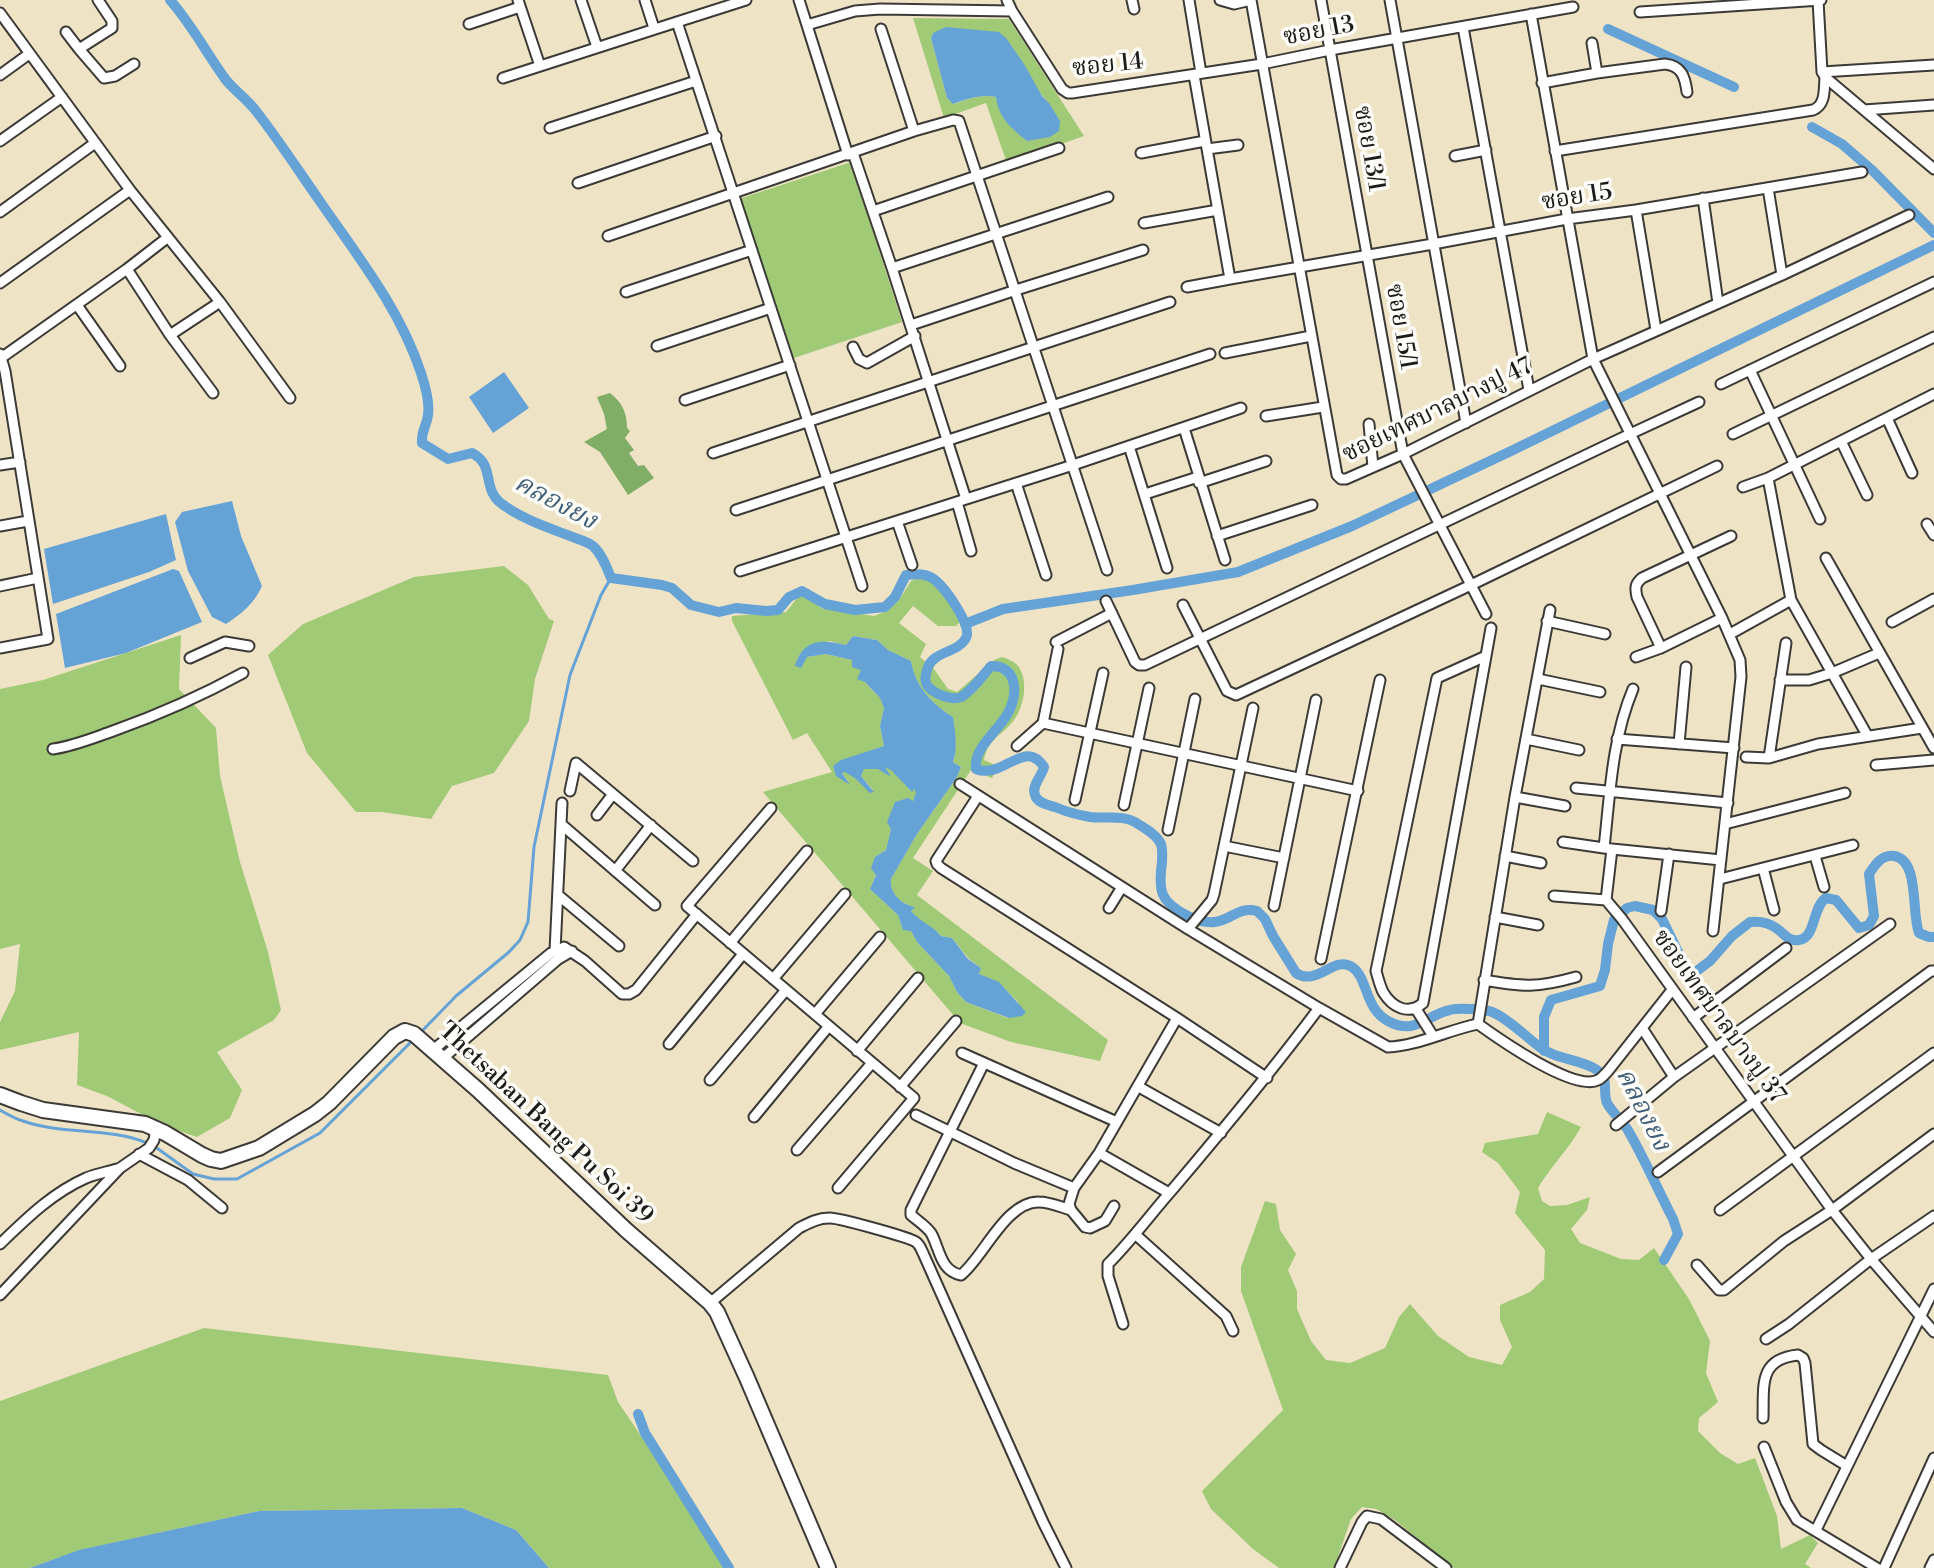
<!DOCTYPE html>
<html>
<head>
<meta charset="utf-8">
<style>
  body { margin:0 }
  canvas { display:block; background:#efe3c6 }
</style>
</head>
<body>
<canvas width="1934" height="1568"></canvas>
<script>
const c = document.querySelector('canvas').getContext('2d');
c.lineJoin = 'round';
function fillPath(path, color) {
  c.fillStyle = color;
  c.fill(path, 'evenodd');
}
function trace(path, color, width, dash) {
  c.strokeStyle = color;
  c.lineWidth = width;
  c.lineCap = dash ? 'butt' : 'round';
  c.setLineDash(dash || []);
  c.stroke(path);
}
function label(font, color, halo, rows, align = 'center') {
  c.font = font + ' "Libre Bodoni","Noto Serif Thai",serif';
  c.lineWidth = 7;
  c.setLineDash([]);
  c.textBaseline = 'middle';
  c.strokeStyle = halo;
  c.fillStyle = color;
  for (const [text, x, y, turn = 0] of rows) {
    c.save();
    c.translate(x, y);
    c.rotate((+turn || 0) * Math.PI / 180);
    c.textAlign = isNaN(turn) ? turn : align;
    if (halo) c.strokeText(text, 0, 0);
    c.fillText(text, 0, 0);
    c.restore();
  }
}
const green = new Path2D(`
  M913 18 1009 19 1084 136 1007 163 986 103 944 118ZM999 32C1022 53 1029 84 1049 103L1027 141 1008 123 996 97C981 94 968 99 954 104L947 98 931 38 933 33Z
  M851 162 902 322 791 359 739 199Z
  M504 566 528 585 549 619 554 621 535 679 529 721 494 773 452 786 431 819 381 812H356L307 753 268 655 303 624 414 577Z
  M917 578 934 582 960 617V622L956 626H938L913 606 899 623 926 644 920 657 934 669 948 689 957 692 994 660 1002 657C1008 659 1014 661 1018 666 1029 680 1024 707 1014 720 1002 736 988 738 984 760L998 766 992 778 971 770 913 858 933 871 917 895 1108 1040 1100 1061 1011 1042 960 1023 763 792 832 772 807 733 793 740 732 621V616L786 612 798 597H803L810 599 821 608 874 616 887 611 899 600 911 581ZM853 636 877 640 888 650 911 661C915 686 932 704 953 717L955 756 953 762 961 767 957 777 917 834 891 879C889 892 901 905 914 907L911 911C920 922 931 925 941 936L952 938 969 959 981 968 979 974 999 983 1018 1002 1008 1018 966 1002 957 992 949 976 917 942 911 931 903 929 898 915 870 889 876 874 875 857 886 850 891 829 913 801 917 793 914 789 911 791 891 769 883 766 878 769 864 768 861 776 874 791 845 771 842 773 849 783 833 766 841 761 884 746 880 726 884 708 880 698 865 682 861 670 852 660 826 654 807 657 829 641 846 645Z
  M181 635 179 689 216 728 220 776 240 862 268 952 281 1010 274 1020 217 1052 242 1090 230 1118 197 1137 162 1125 107 1096 77 1085 79 1032 0 1050V1022L15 991 20 944 0 949V689L43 680Z
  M1547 1112 1581 1127C1569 1149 1551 1166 1538 1188L1542 1201 1550 1206 1567 1205 1590 1197 1587 1210 1571 1229 1580 1243 1621 1259 1639 1260 1654 1248 1689 1299 1710 1341 1706 1373 1718 1402 1699 1418 1698 1431 1720 1453 1738 1464 1755 1458 1777 1516 1781 1549 1810 1535 1818 1543 1805 1564 1811 1568H1454L1395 1520 1376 1509 1362 1507 1351 1519 1334 1568H1279L1253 1549 1211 1509 1202 1491 1283 1410 1241 1291V1267L1265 1201 1276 1204 1280 1230 1296 1254 1288 1270 1297 1291V1309L1311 1341 1326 1360 1350 1363 1385 1348 1399 1317 1410 1304 1438 1336 1469 1357 1502 1365 1512 1347 1500 1320V1305L1530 1292 1544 1279 1545 1250 1515 1213 1520 1192 1498 1163 1482 1152 1485 1143 1538 1134Z
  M204 1328 608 1375 618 1402 716 1546 728 1568H549L516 1530 462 1508 259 1511 80 1550 30 1568H0V1401Z`);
const forest = new Path2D(`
  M610 393C622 402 627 413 627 428L630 431 625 438 634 450 629 453 638 466 644 465 654 478 628 495 600 452 584 442 607 429 604 414 597 397Z`);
const water = new Path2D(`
  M946 27 999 32 1006 38 1024 64 1042 96 1049 103 1060 121 1059 131 1050 137 1027 141C1011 128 998 117 996 97 981 94 967 99 953 104L947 98 931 38 933 33Z
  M504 372 529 408 493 433 469 397Z
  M232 501 241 536 262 586C254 604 242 613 226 624L212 617 188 571 175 522 182 512Z
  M166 514 176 560 149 572 53 604 44 549Z
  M173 569 179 571 202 622 126 653 65 668 56 614Z
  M853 636 877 640 888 650 911 661C915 686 932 704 953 717 955 731 958 749 953 762L961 767 957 777 917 834 891 879C889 893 902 905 915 907L911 911C920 922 931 924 941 936L952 938 968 959 981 968 979 974 999 982 1026 1012 1022 1016 1009 1018 966 1002 957 992 949 976 917 942 911 931 903 930 898 915 870 889 876 875 871 868 875 857 886 850 891 829 887 822 895 802 908 798 913 801 916 793 914 789 912 792 891 770 885 767 891 777 878 769H864L861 776 874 792 870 793 856 779 845 772 842 773 850 785 836 776 833 766 841 760 884 746 880 726 884 708 880 698 865 682 857 679 861 670 852 667V660L826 654 807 657 801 668 795 666C803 639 822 639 846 645Z
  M462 1508 516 1530 549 1568H30L79 1550 259 1511Z`);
const stream = new Path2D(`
  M423 1030 456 996 509 952 520 940 528 922 534 847 570 675 601 595 611 578
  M0 1110C7 1114 15 1119 23 1121 63 1135 108 1127 147 1143
  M154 1146 193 1174 214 1179H237L320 1133 411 1042`);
const canal = new Path2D(`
  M170 0C192 25 207 54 226 80 235 91 247 99 256 111 278 139 298 170 319 200 357 255 400 309 421 373 425 385 430 402 428 415 427 426 421 430 422 443L448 459 472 453C496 465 481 489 502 504 522 519 547 527 570 536 577 539 587 541 593 546 602 554 607 568 611 578L662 585 672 588 691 605 719 612 736 608 766 611 778 610 789 597 802 591 825 604 855 610 885 607 895 597 906 575C916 574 927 573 935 580 945 588 973 626 966 638 958 653 934 651 928 667 926 672 924 681 927 685 933 694 952 701 961 697 972 691 983 675 991 666 1016 666 1018 690 1010 709 1002 729 973 746 976 769 1003 780 1025 737 1044 767 1042 776 1031 786 1035 795 1037 803 1048 805 1055 807 1067 812 1078 815 1090 817 1106 819 1124 814 1138 824 1146 829 1157 835 1161 844 1163 850 1162 856 1162 862 1158 891 1160 902 1188 916 1227 935 1231 904 1257 911L1265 919 1273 936 1296 973C1317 987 1334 955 1352 967 1368 977 1364 1008 1388 1021 1415 1036 1426 1015 1450 1010 1458 1008 1467 1009 1474 1009 1480 1010 1487 1010 1492 1012 1508 1018 1527 1038 1541 1048 1557 1060 1581 1059 1597 1070 1610 1079 1602 1091 1607 1103 1613 1114 1623 1121 1629 1132 1645 1160 1658 1190 1673 1219L1678 1234 1664 1260
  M1608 29 1734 87
  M1812 127 1842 144 1873 171 1934 233
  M965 624 1003 609 1133 590 1238 572 1352 526 1509 452 1934 245
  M1544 1051V1017L1551 1000 1600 986 1605 970 1608 944 1614 920 1627 908 1635 906 1653 910 1662 919 1680 956 1692 973H1694L1710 961 1732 936 1750 922C1759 921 1769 923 1776 928 1784 933 1788 942 1799 940 1816 938 1812 907 1826 898L1836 900 1859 928 1869 925 1874 916 1869 874C1875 865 1882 854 1894 856 1920 860 1911 913 1919 933L1929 937H1934
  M638 1414 645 1433 729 1568`);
const street = new Path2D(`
  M518 0 540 66
  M581 0 597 47
  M645 0 654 28
  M746 0 677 22 862 586
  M799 0 848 155
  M1007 0 1012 11 1062 89 1068 93H1072L1262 64 1330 50 1573 7
  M1132 0 1134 9
  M1189 0 1201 73
  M1220 0 1234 4 1251 0 1337 475 1341 479H1346L1403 454 1593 359 1782 275 1909 215
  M1321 0 1403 454 1486 614
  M1390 0 1466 423
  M1818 0 1822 72 1825 77 1934 169
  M1640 12 1821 0
  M0 13 130 190 220 302 290 398
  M1531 14 1593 359 1722 618 1661 648 1636 657
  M469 24 520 7
  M807 25 855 11 880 9 1012 11
  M1463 27 1529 390
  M881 29 914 131
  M66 32 79 49 112 28V21L98 0
  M1592 43 1597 73
  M79 49 104 78 115 76 134 64
  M1822 72 1934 65
  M0 75 29 54
  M1194 75 1230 279 1433 244 1567 219 1636 210 1862 172
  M503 78 677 22
  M1542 83 1597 73 1665 64C1682 66 1685 77 1687 92
  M1864 110 1934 105
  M550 128 696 81
  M0 141 62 97
  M1207 149 1238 145
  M1555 151 1813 110C1826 105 1824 89 1825 77
  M853 153 892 268 966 499
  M1141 153 1205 141
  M1455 156 1486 150
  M578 183 716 136
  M1768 188 1782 275
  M1703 198 1718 303
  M1636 210 1656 330
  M873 211 1059 148
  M0 212 95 143
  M1144 223 1218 210
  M608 236 914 131 953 120 959 121 1107 570
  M892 268 1108 197
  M127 269 170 335 213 393
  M0 283 130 190
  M1187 287 1230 279
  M626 292 752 250
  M77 305 120 366
  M911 325 1016 290 1143 250
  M170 335 220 302
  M657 346 771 308
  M853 347 859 359 867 363 915 336
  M1225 353 1311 336
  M0 354 5 371 48 639 0 648
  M1 358 127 269 167 238
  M1750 370 1820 519
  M1721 384 1934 282
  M685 400 790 365
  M1266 416 1323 407
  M1887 418 1912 473
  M1369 424 1373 467
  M1184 428 1225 560
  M1733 434 1934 337
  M1841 441 1867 495
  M1129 446 1167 568
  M713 453 1170 302
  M0 465 20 462
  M1016 483 1046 575
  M1199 483 1266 461
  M1743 487 1768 478
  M1145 494 1198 477
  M957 502 971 551
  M736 510 1210 354
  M897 521 912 565
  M1927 524 1934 535
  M0 526 28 521
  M1217 536 1312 505
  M1826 558 1934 748
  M740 571 1073 465 1241 408
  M0 586 38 578
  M1791 600 1867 735
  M1106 601 1135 662 1139 665H1145L1630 434 1699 402
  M1183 605 1227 691 1236 695 1471 585 1717 466
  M1547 621 1605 634
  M1892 622 1934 599
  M1730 634 1791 600 1768 478 1934 394
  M1056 642 1112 613
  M1661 648 1637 597C1635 588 1635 584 1642 578L1731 536
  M1058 649 1043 723 1358 791
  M1486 656 1437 678 1376 971C1378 978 1380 986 1383 992 1392 1007 1408 1016 1423 1003L1486 656 1491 628
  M190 658 225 642 249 646
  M1538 679 1600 692
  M1780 680H1809L1832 673 1879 653
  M1633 689C1612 739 1610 794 1604 848L1612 849 1606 900 1622 919 1832 1210 1871 1259 1934 1332
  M1526 739 1579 750
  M1617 739 1734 748
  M1679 744 1686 667
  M1017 746 1043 723
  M53 749C74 746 93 738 113 731 158 715 201 696 243 673
  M1746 757 1769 758 1818 744 1922 728
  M1769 758 1786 643
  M1876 765 1934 760
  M960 784 1188 929 1319 1008 1388 1047C1417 1046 1448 1030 1478 1024 1499 1039 1574 1092 1598 1080 1602 1078 1605 1074 1608 1071L1672 990
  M1576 788 1728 803
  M570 791 576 763 693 861
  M978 796 936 861 937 864 941 868 1177 1018 1267 1078
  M1515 797 1565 806
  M1075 800 1103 673
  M1124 805 1149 688
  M771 808 687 906 914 1098 838 1188
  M597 815 613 794
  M561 824 655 905
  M1725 824 1845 793
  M1168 830 1195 699
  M1563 842 1604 848
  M1224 846 1284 858
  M1612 849 1721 860
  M1505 856 1541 863
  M1815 856 1824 887
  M1763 868 1774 910
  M615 871 651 825
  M1720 879 1853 845
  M558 895 619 946
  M1554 896 1606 900
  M1274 906 1316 700
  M1109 908 1122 887
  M1661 911 1669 854
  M1495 917 1538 925
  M1188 929 1212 900 1214 894 1253 708
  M1713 931 1741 677 1740 660 1722 618
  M730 943 807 851
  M555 951 562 803
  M1321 959 1380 680
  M773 979 845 894
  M1484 980C1523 987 1537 988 1576 977
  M1416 1009 1433 1036
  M815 1014 880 937
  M1693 1018 1786 948
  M1478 1024 1515 797 1550 610
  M1642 1028 1674 1077
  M669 1044 743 954
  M433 1050 551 953 564 947 585 961 622 994H629L636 990 697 914
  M857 1051 918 978
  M962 1053 1117 1122
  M443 1058 557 960 572 951
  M984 1063 911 1210V1215C918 1221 926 1226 931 1233 940 1249 940 1271 961 1275 983 1258 1006 1201 1039 1202 1049 1202 1061 1207 1071 1210
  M710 1080 786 990
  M900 1087 956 1021
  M1139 1087 1221 1133
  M916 1115 1014 1163 1074 1188 1099 1153 1169 1193
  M754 1117 829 1026
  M1616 1125 1674 1077 1890 924
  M797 1150 872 1063
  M1099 1153 1177 1018
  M139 1154 188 1180 222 1208
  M1658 1172 1931 971H1934
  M1074 1188 1069 1204 1071 1210 1085 1227 1090 1228 1105 1221 1114 1206
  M1720 1210 1934 1053
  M1136 1235 1226 1316 1233 1331
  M0 1244C26 1219 52 1193 86 1178 96 1174 107 1172 117 1169
  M1697 1265 1719 1290H1724L1784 1241 1832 1210 1934 1134
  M0 1295 120 1168 149 1148 154 1140 156 1128
  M710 1303 799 1228C809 1223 818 1218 829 1218 837 1217 911 1238 916 1242 920 1245 921 1249 923 1253L1043 1522 1066 1568
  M1123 1324 1108 1276V1264C1131 1241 1150 1215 1172 1190 1223 1130 1272 1071 1319 1008
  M1766 1339 1789 1324 1871 1259 1934 1216
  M1763 1418C1764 1386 1758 1359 1798 1355L1803 1358 1805 1363 1813 1444 1821 1450 1847 1466
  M1764 1447 1786 1502 1797 1520 1877 1568
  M1816 1530 1934 1289
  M1340 1568 1362 1522 1367 1516 1381 1519 1446 1568
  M1884 1568 1934 1458
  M1930 1568 1934 1560`);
const secondary = new Path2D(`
  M0 1095 21 1103 43 1110 145 1124 165 1133 202 1155 211 1159 221 1161 259 1148 315 1114 329 1103 394 1037 405 1031 414 1034 478 1090 626 1230 710 1303 717 1312 747 1378 828 1568`);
const streetNames = [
  ["ซอย 13",1319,32,-11],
  ["ซอย 14",1108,66,-6],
  ["ซอย 13/1",1368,149,80],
  ["ซอย 15",1577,198,-9],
  ["ซอย 15/1",1400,327,80],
  ["ซอยเทศบาลบางปู 47",1438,411,-26],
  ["ซอยเทศบาลบางปู 37",1718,1017,54],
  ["Thetsaban Bang Pu Soi 39",545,1124,43]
];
const waterNames = [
  ["คลองยง",555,503,28],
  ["คลองยง",1642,1110,63]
];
fillPath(green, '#a0ca76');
fillPath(forest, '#80ae67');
fillPath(water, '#65a2d6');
trace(stream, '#65a2d6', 3);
trace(canal, '#65a2d6', 10);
trace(street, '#3c3a36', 13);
trace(secondary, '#3c3a36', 18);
trace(street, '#fff', 9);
trace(secondary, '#fff', 14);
label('24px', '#1c1c1c', '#fdfcf7', streetNames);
label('italic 26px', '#405f79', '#fdfcf7', waterNames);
</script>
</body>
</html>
